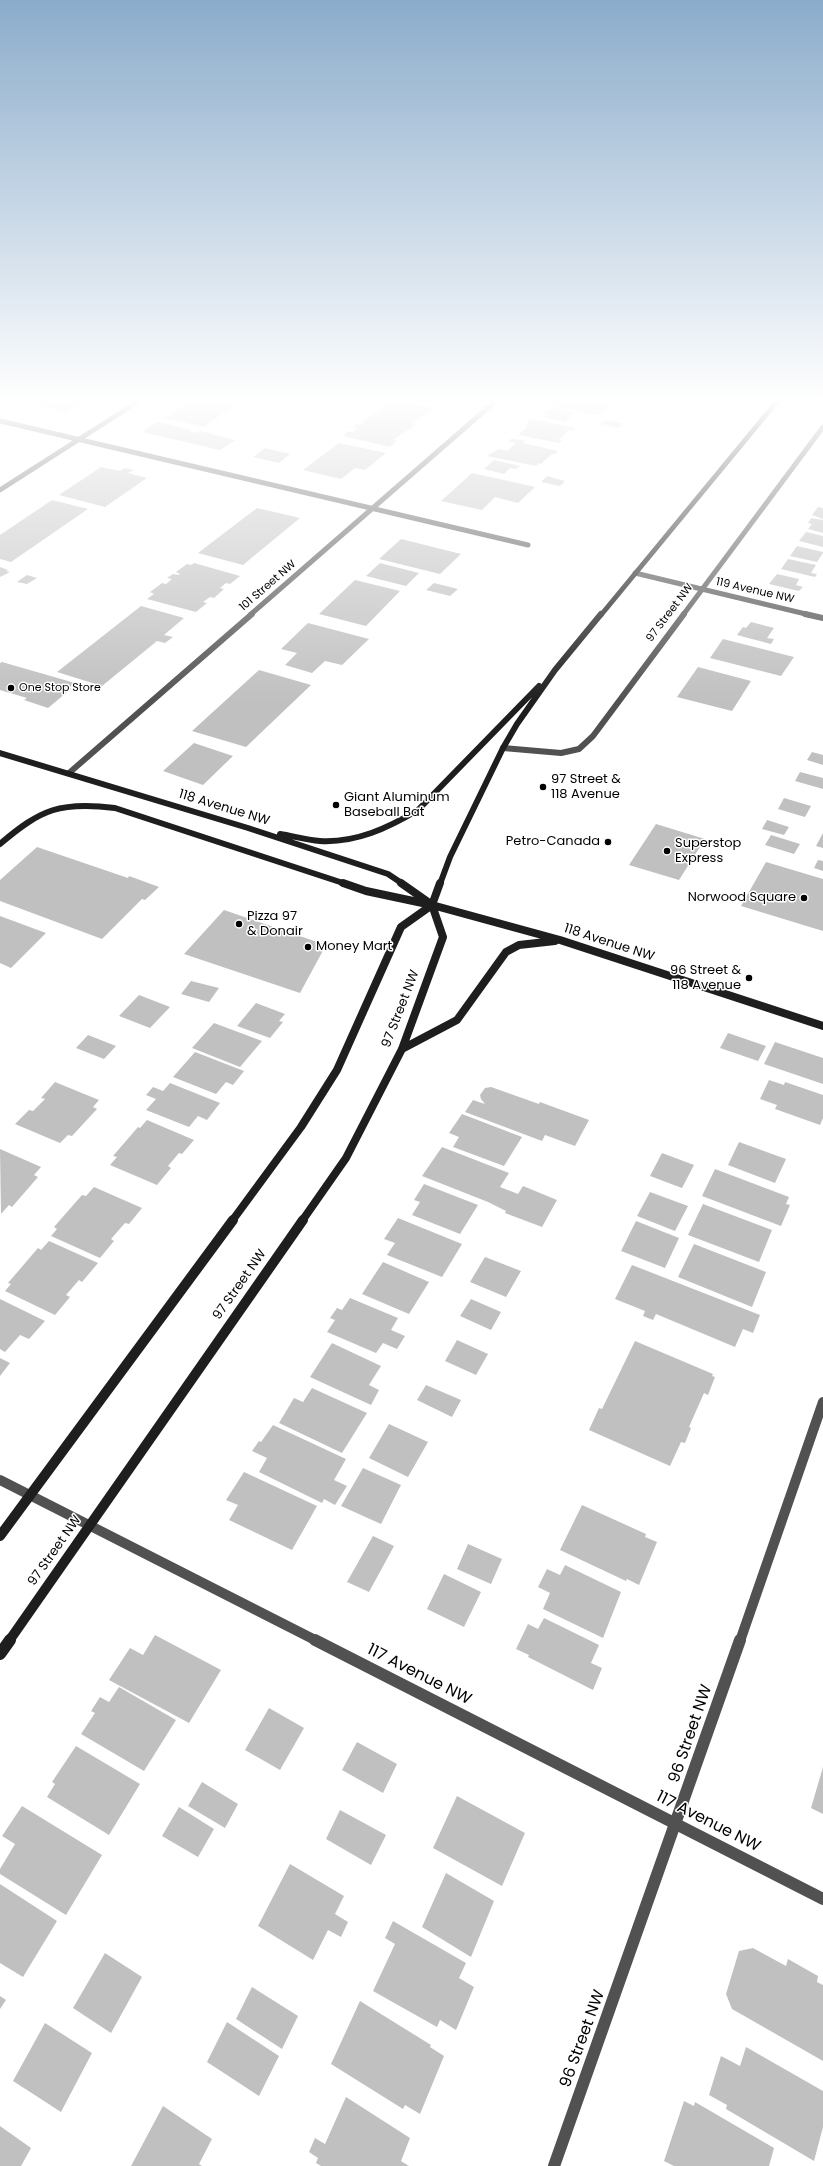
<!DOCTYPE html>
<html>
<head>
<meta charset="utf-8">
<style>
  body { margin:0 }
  canvas { display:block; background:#fff }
</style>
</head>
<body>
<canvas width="823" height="2166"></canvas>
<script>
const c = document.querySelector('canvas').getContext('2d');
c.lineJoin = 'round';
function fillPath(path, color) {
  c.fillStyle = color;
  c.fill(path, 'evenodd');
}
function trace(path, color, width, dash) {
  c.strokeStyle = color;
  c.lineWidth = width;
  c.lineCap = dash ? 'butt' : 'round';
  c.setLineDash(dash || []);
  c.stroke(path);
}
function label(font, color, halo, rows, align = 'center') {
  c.font = font + ' Poppins,sans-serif';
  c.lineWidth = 3;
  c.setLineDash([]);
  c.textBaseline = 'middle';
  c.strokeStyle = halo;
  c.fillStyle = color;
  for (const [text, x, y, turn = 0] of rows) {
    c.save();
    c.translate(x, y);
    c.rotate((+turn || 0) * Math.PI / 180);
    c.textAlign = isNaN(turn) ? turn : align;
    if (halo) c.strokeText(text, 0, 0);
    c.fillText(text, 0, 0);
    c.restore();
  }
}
const building = new Path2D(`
  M11 399H88L66 412Z
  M195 399H227L240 402 203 427 165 418Z
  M391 399 435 408 413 423 417 424 393 440 397 441 390 447 343 436 349 431 353 432 358 428 354 427 357 424 361 425 365 422H362L388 405 384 404Z
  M548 399H609L614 400 611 403H614L598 415 542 404Z
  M551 408 574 413 565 422 543 417 546 414 542 413Z
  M530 419H533L575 428 572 431 569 430 559 440H562L559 443 518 435 527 427 525 426Z
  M605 420 623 423 619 428 600 424Z
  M157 422 192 430 189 431 197 433 200 431 235 440 220 450 142 432Z
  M511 439 525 440 523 443 558 451 555 454H552L541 464 539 463 536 466 487 456 499 449 507 451 516 443 508 441Z
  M339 443 358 447 386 453 365 470 355 468 341 479 303 470Z
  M265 448 290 454 279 463 253 457Z
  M494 460 520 466 516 469 510 468 504 474 484 469Z
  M101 467 120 471 125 468 134 470 128 473 147 478 105 507 59 495Z
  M472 473 535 487 518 503 495 497 482 510 441 501Z
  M547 476 565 481 560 486 541 482Z
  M52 500 88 509 11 562 0 559V535Z
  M818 507 823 508V519L812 515Z
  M257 508 300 518 243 565 198 553Z
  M811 518 823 520V533L808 529 812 524 808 523Z
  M806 532 823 536V547L799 541Z
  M401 539 461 554 440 574 379 559Z
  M797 546 823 552V553L817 562 790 556Z
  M788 559 816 565 811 573 817 574 815 577 781 569Z
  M194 563 240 576 230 584 226 583 220 588 224 589 214 598 210 597 203 602 207 603 196 612 147 599 154 594 150 592 162 583 166 584 172 579 167 578 173 574 179 575 180 574 176 572 187 564 191 565Z
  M380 563 419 573 406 586 366 576Z
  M0 567 8 570 6 571 10 572 0 577Z
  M777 574 799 579 796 585 803 587 799 591 769 584Z
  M27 575 37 578 27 584 17 582Z
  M355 580 400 591 366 626 319 614Z
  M434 583 458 589 450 596 426 590Z
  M141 606 184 618 164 635 173 637 165 643 157 641 102 686 57 672Z
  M751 622 774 628 767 638 774 639 771 644 737 635 743 627 746 628Z
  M308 623 369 639 342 665 325 661 312 673 285 665 297 653 281 649Z
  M723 639 794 657 781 676 710 658Z
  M2 662 75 683 69 688H72L48 708 24 700 27 698 0 690V663Z
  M698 667 751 681 732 711 677 697Z
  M259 670 311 685 246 747 192 731Z
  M194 743 233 756 203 785 163 771Z
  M812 752 823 755V765L807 760Z
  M800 772 823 778V789L795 781Z
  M784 798 811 806 805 817 778 809Z
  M767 820 789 827 784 835 762 829Z
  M656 824 705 839 679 880 629 865Z
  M823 833V848L816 846Z
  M771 835 800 844 794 854 765 845Z
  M37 847 128 878 129 876 159 887 145 900 142 899 102 939 0 901V880Z
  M818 860 823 861V871L814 868Z
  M766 862 823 879V931L741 906Z
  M224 910 326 945 300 993 184 954Z
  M0 916 46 933 11 968 0 963Z
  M191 981 219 988 209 1002 181 994Z
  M139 995 170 1007 150 1028 119 1016Z
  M256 1003 285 1014 279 1021 283 1022 270 1038 237 1026Z
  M214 1023 262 1041 240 1067 192 1048Z
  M728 1033 766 1046 758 1061 720 1048Z
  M88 1035 116 1046 104 1059 76 1048Z
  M775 1042 823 1058V1084L764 1064Z
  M195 1052 244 1071 233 1085 226 1082 216 1094 173 1077Z
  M769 1080 784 1085 785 1082 823 1095V1118L820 1125 775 1109 777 1105 760 1099Z
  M55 1082 99 1100 93 1107 97 1109 72 1136 68 1135 60 1143 15 1124 29 1110 33 1111 45 1099 41 1098Z
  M170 1083 220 1103 207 1120 198 1116 189 1127 146 1110 156 1099 146 1095 153 1087 163 1091Z
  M491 1087 539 1104 540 1102 589 1120 575 1146 545 1135 542 1141 465 1112 473 1100 485 1104 481 1099 480 1095 485 1088Z
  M462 1114 522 1137 504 1166 453 1147 459 1137 449 1133Z
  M147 1120 194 1140 182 1154 179 1153 168 1166 171 1168 157 1185 110 1165 117 1157 113 1156 138 1127 140 1128Z
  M739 1142 786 1159 775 1183 728 1165Z
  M442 1147 509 1173 500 1187 518 1194 523 1186 557 1200 542 1227 505 1213 506 1211 488 1202 422 1176Z
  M0 1149 41 1167 34 1175 38 1177 12 1207 9 1205 1 1214Z
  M662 1153 694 1165 682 1188 650 1176Z
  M715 1169 789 1197 786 1204 790 1205 781 1226 702 1196Z
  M424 1184 478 1205 460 1234 412 1215 420 1202 414 1200Z
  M94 1187 142 1208 129 1224 125 1223 111 1239 114 1241 100 1258 51 1236 57 1229 54 1227 82 1195 86 1196Z
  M650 1192 688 1206 675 1231 637 1216Z
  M703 1204 772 1230 759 1262 688 1235Z
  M398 1218 462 1244 442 1277 387 1255 395 1243 384 1239Z
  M636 1221 679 1238 665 1268 621 1251Z
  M49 1241 98 1263 82 1282 79 1280 66 1295 70 1297 55 1315 5 1291 11 1284 8 1283 38 1248 41 1250Z
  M694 1244 766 1272 752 1307 678 1277Z
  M485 1257 521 1271 506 1297 470 1282Z
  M383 1262 429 1282 409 1314 362 1294Z
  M632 1265 760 1315 753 1333 743 1329 735 1347 656 1314 653 1320 643 1316 645 1311 615 1299Z
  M350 1298 398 1318 391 1330 405 1336 397 1349 383 1343 376 1353 327 1332 335 1320 330 1318 337 1308 342 1310Z
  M0 1299 45 1321 29 1339 20 1335 5 1352 0 1349Z
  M471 1299 501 1312 491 1330 460 1316Z
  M457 1340 488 1354 476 1375 445 1361Z
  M635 1341 713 1374 712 1376 715 1377 708 1395 704 1393 689 1427 691 1428 685 1443 681 1442 670 1466 589 1430 599 1408 602 1409Z
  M332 1343 381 1366 369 1385 379 1390 371 1405 310 1377Z
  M0 1358 10 1363 0 1376Z
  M426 1385 461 1400 452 1417 417 1400Z
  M312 1388 367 1413 342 1453 279 1423 294 1398 303 1402Z
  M389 1424 428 1442 408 1477 369 1458Z
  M273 1425 346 1459 334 1480 347 1486 335 1505 324 1499 322 1503 259 1472 267 1458 252 1451 259 1441 261 1442Z
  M363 1468 401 1485 381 1524 341 1506Z
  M244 1472 317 1506 292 1550 229 1520 238 1505 226 1500Z
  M582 1505 646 1534 645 1537 657 1542 639 1585 627 1579 626 1581 560 1550Z
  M373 1536 394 1546 369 1592 347 1582Z
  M468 1544 502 1559 491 1584 457 1569Z
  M565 1565 621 1592 603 1638 543 1609 550 1593 538 1587 547 1569 560 1575Z
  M444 1574 481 1592 464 1627 427 1609Z
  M544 1618 599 1645 591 1663 602 1668 593 1690 528 1657 529 1655 516 1649 528 1624 538 1629Z
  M155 1635 221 1670 189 1723 109 1680 130 1648 143 1655Z
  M119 1687 176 1720 144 1771 81 1734 95 1713 91 1711 100 1697 109 1702Z
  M269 1708 304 1728 280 1770 245 1750Z
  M357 1742 397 1764 383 1793 342 1770Z
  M76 1746 140 1784 109 1835 47 1797 55 1784 52 1782Z
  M823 1767V1814L811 1808Z
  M202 1782 238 1804 225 1828 188 1806Z
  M457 1796 525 1833 502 1886 433 1848Z
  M22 1806 102 1855 66 1915 0 1874V1869L15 1844 2 1836Z
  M179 1807 214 1829 198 1857 162 1836Z
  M340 1810 386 1835 371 1865 326 1839Z
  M290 1864 344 1896 335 1914 348 1922 341 1937 328 1930 313 1960 258 1926Z
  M446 1873 494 1901 471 1957 422 1927Z
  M0 1884 57 1921 23 1977 0 1963Z
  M393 1921 466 1963 459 1978 474 1987 456 2030 440 2020 437 2027 373 1991 395 1944 385 1938Z
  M753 1948 786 1966 788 1959 818 1976 817 1982 823 1985V2061L732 2009 726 1994 739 1951Z
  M105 1953 142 1977 111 2033 73 2008Z
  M252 1987 298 2016 282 2049 236 2019Z
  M0 1996 6 2000 0 2009Z
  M360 2001 431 2045 430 2047 444 2056 420 2114 405 2105 403 2109 331 2064Z
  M227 2022 279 2056 259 2096 207 2062Z
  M45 2023 92 2053 61 2112 13 2081Z
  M746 2047 823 2091V2127L814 2161 726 2109 727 2105 709 2095 721 2056 740 2066Z
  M346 2097 410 2138 401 2161 409 2166H321L316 2163 318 2158 309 2152 315 2138 325 2144Z
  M684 2101 694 2106 695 2102 774 2148 769 2166H674L664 2161Z
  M163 2106 212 2139 199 2164 202 2166H131Z
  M0 2126 31 2148 21 2166H0Z`);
const minorFar3 = new Path2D(`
  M0 421 528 545
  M0 490 142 399
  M635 573 810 615
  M250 615 498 399
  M683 615 823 427`);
const minorFar2 = new Path2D(`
  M805 614 823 618
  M503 748 561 753 579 749 593 736 684 614
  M69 773 252 614`);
const minorFar1 = new Path2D(`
  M0 1480 317 1641
  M740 1641 823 1402`);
const minor = new Path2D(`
  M315 1640 823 1899
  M554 2166 740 1640`);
const secondaryFar4 = new Path2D(`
  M601 615 779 399`);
const secondaryFar3 = new Path2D(`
  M0 753 248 828 388 874 403 884
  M280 834C293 836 306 840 320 841 356 843 388 828 418 810L539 686
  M0 844C41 809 61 801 115 808L346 884
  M440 884 450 857 503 748 517 724 555 670 601 614`);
const secondaryFar2 = new Path2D(`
  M343 883 366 891 432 905 560 940 823 1026
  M401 883 428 902
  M402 1049 457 1020 506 952 519 945 555 941
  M232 1221 301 1127 337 1070 401 927 432 905 440 883
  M302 1221 346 1158 402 1049 443 937 432 905`);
const secondaryFar1 = new Path2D(`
  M0 1536 233 1220
  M9 1641 303 1220`);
const secondary = new Path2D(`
  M0 1654 10 1640`);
const markers = [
  [11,688,4,"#000"],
  [543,787,4,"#000"],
  [336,805,4,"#000"],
  [608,842,4,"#000"],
  [667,851,4,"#000"],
  [804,898,4,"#000"],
  [239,924,4,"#000"],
  [308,947,4,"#000"],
  [749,978,4,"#000"]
];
const farStreetnames = [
  ["101 Street NW",268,586,-41],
  ["119 Avenue NW",755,591,13],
  ["97 Street NW",670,613,-53]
];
const farPoinames = [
  ["One Stop Store",19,688]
];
const poiNames = [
  ["97 Street &",551,780],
  ["118 Avenue",551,795],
  ["Giant Aluminum",344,798],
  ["Baseball Bat",344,813],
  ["Petro-Canada",600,842,"right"],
  ["Superstop",675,844],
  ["Express",675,859],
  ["Norwood Square",796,898,"right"],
  ["Pizza 97",247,917],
  ["& Donair",247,932],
  ["Money Mart",316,947],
  ["96 Street &",741,971,"right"],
  ["118 Avenue",741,986,"right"]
];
const streetNames = [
  ["118 Avenue NW",224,808,17],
  ["118 Avenue NW",609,943,18],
  ["97 Street NW",401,1009,-69],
  ["97 Street NW",240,1285,-55],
  ["97 Street NW",55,1551,-55]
];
const nearStreetnames = [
  ["117 Avenue NW",419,1675,27],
  ["96 Street NW",691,1734,-71],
  ["117 Avenue NW",708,1822,27],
  ["96 Street NW",583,2039,-70]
];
fillPath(building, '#c0c0c0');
trace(minorFar3, '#515151', 5);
trace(minorFar2, '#515151', 6);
trace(minorFar1, '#515151', 10);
trace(minor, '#515151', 12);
trace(secondaryFar4, '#1e1e1e', 5);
trace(secondaryFar3, '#1e1e1e', 6);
trace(secondaryFar2, '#1e1e1e', 8);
trace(secondaryFar1, '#1e1e1e', 10);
trace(secondary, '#1e1e1e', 12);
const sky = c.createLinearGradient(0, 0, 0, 702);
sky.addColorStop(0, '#8baccb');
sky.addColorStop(0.57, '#fff');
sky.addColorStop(1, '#ffffff00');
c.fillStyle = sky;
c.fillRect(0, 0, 823, 702);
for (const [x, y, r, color] of markers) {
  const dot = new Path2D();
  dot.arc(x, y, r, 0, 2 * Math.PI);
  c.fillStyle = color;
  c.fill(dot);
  trace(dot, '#fff', 1.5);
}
label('11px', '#000', '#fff', farStreetnames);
label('11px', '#000', '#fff', farPoinames, 'left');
label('13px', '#000', '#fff', poiNames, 'left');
label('13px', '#000', '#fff', streetNames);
label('16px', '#000', '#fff', nearStreetnames);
</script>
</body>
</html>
